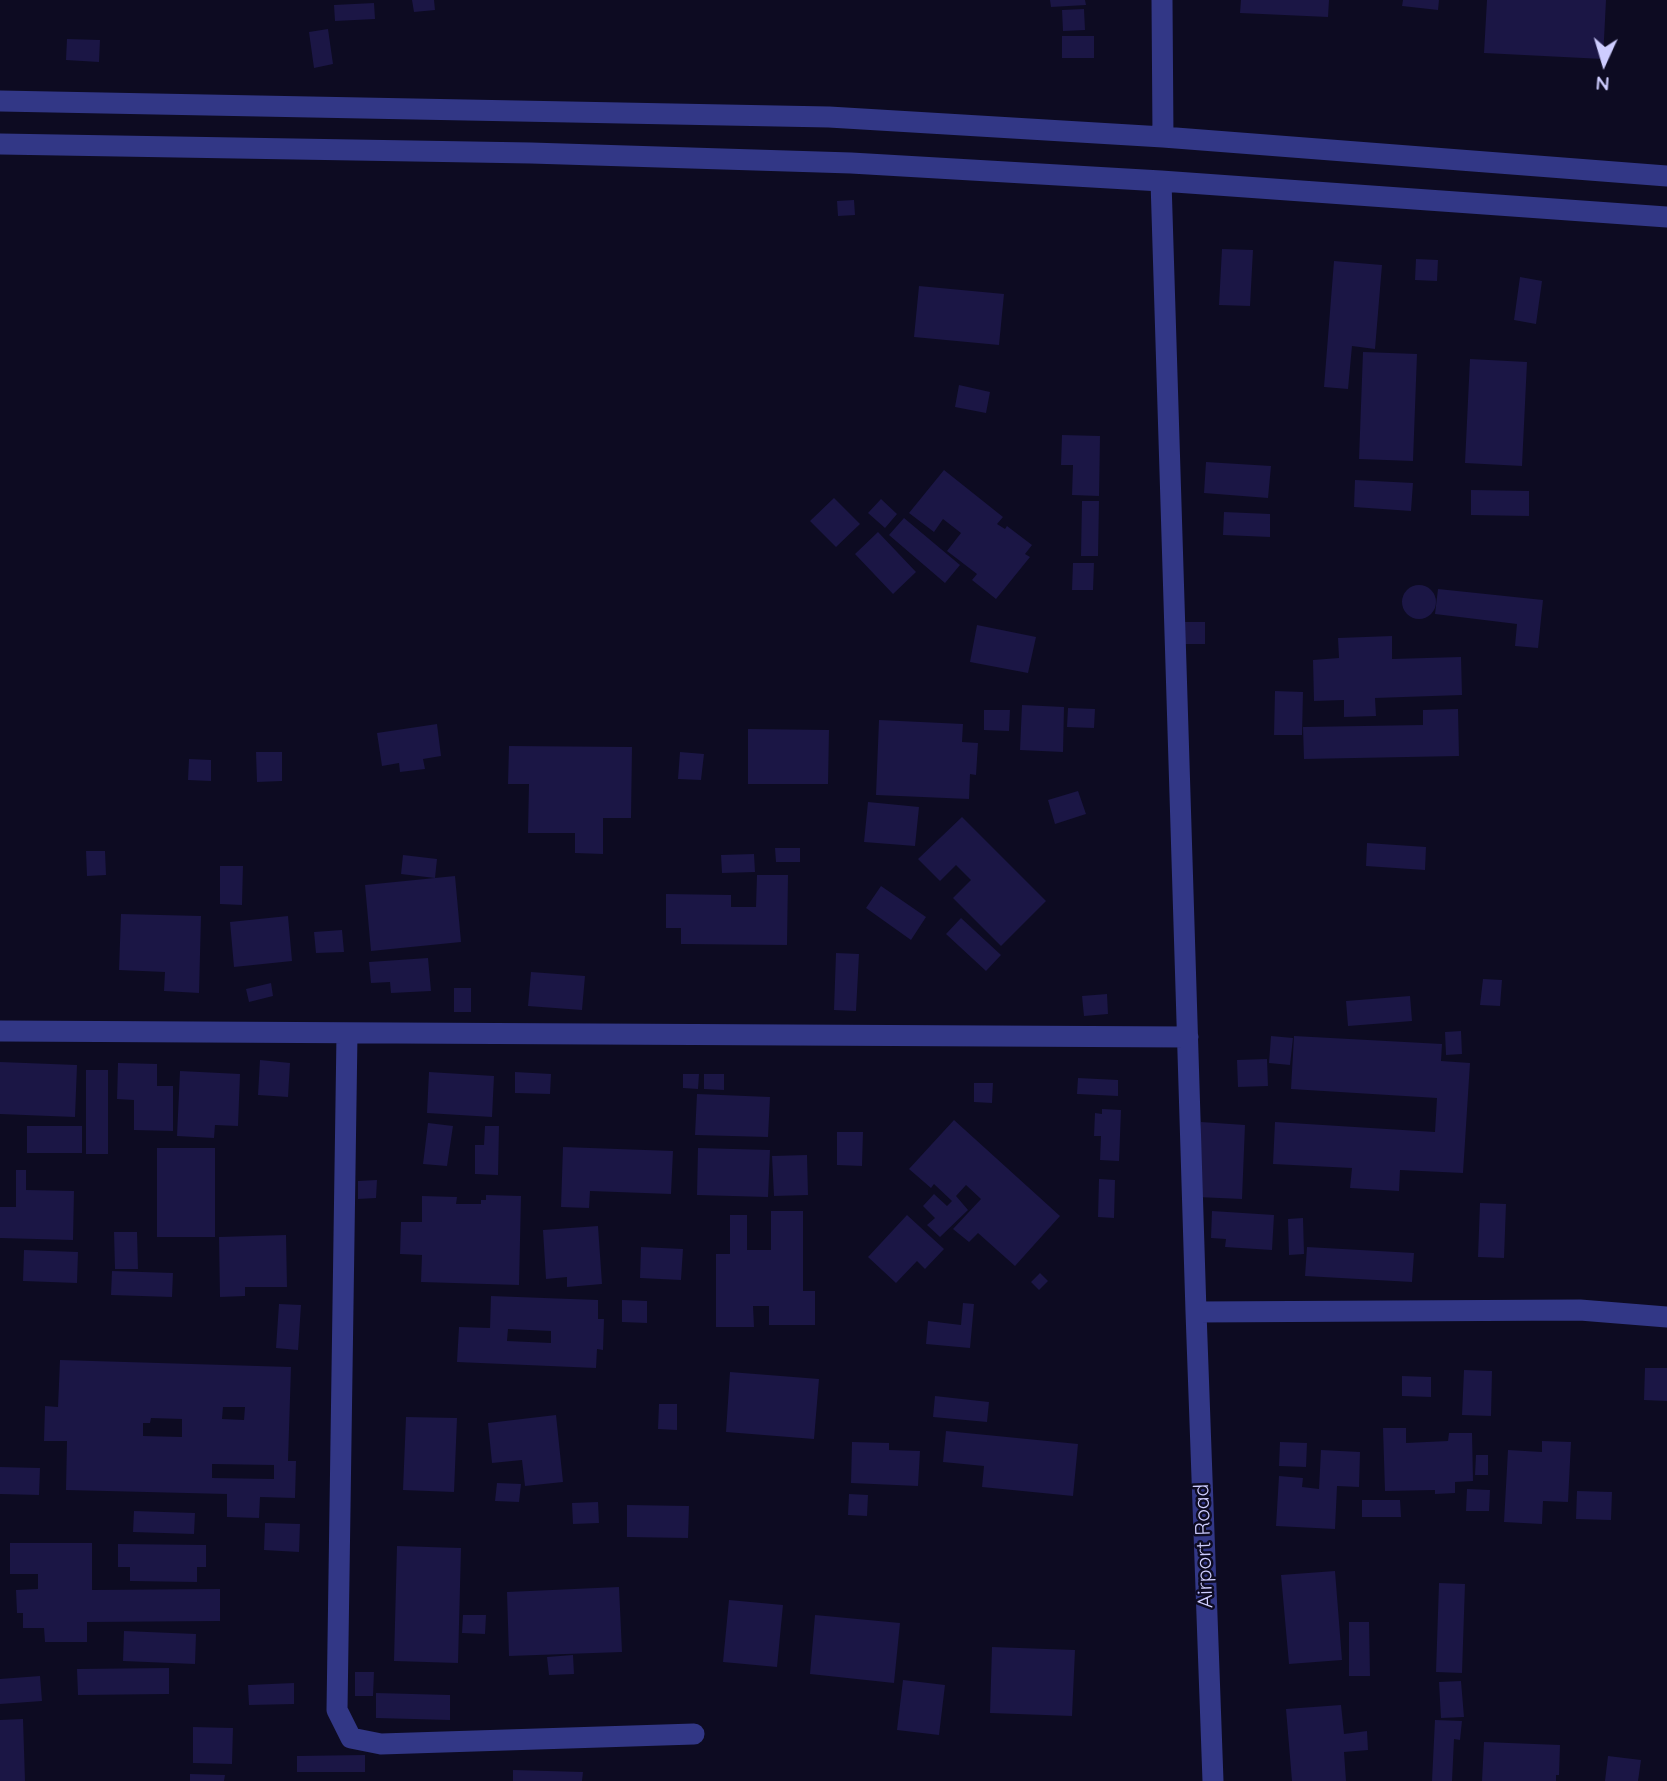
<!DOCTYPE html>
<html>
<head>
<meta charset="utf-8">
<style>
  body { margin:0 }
  #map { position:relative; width:1667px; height:1781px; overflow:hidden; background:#0d0b22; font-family:Quicksand,sans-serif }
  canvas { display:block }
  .north { position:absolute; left:1569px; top:28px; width:70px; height:70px; -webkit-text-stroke:5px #0d0b22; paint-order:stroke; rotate:184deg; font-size:19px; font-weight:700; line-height:28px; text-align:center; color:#cecdff }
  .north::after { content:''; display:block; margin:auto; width:24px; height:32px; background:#cecdff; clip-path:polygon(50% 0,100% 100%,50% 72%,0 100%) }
</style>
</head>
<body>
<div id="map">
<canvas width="1667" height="1781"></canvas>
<div class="north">N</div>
</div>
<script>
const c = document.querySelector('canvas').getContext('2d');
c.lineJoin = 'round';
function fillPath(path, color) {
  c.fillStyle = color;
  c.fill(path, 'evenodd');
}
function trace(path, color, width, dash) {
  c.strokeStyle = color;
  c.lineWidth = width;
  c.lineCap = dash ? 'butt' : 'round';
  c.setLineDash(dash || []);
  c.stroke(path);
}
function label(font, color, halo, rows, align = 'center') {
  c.font = font + ' Quicksand,sans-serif';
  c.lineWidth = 5;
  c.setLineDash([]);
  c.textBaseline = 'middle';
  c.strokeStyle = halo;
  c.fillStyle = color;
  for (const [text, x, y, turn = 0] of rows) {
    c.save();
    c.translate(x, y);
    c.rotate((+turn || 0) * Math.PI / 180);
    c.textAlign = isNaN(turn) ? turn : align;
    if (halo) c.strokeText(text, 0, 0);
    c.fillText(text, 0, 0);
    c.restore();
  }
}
const building = new Path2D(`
  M412 0H434L435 10 414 12Z
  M1050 0H1085L1086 5 1051 7Z
  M1241 0H1329L1328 17 1240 13Z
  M1403 0H1439L1438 10 1402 6Z
  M1487 0H1606L1603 59 1484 53Z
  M374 3 375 19 335 21 334 5Z
  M1084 9 1085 30 1063 31 1062 10Z
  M328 29 333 64 314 68 309 32Z
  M1062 36H1094V58H1062Z
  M67 39 100 40 99 62 66 60Z
  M854 200 855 215 838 216 837 201Z
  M1222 249 1253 250 1250 306 1219 305Z
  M1416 259 1438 260 1437 281 1415 280Z
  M1334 261 1382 265 1375 349 1352 346 1348 389 1324 387Z
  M1520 277 1542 281 1536 324 1514 320Z
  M919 286 1004 294 999 345 914 337Z
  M1363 352 1417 354 1413 461 1359 459Z
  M1470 359 1527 362 1522 466 1465 463Z
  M959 385 990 392 986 413 955 407Z
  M1062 435 1100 436 1099 496 1072 495 1073 465H1061Z
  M1206 462 1271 466 1268 498 1204 493Z
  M944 470 1003 517 997 524 1005 529 1007 526 1032 545 1025 554 1030 557 996 599 972 580 977 574 947 551 961 533 943 519 934 532 909 513Z
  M1355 480 1413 483 1411 511 1354 507Z
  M1471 490 1529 491V516L1471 515Z
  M834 498 860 524 836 547 810 521Z
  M881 499 897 514 885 528 868 513Z
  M1082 501H1099L1098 556H1081Z
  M1224 512 1270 514V537L1223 535Z
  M904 518 960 565 945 583 889 535Z
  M878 532 916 572 893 594 855 554Z
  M1073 563H1094L1093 590H1072Z
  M1402 602a17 17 0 1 1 34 0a17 17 0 1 1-34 0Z
  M1438 589 1543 600 1538 648 1515 646 1517 624 1435 614Z
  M1179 622H1205V644H1180Z
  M977 625 1036 637 1028 673 970 662Z
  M1392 636V659L1461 657 1462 695 1375 698 1376 716 1344 717V700L1314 701 1313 660 1339 658 1338 638Z
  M1275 691 1303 692 1302 735H1274Z
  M1022 705 1064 707 1063 752 1020 750Z
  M1068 708 1095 709 1094 728 1067 727Z
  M1458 709 1459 756 1304 759 1303 727 1423 725V710Z
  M984 710H1010L1009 731 984 730Z
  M879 720 963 724 962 742 978 743 976 775 970 774 969 799 876 795Z
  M437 724 441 756 423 759 425 769 400 772 399 763 382 766 377 733Z
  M748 729 829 730 828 784H748Z
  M509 746 632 747 631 818H603V854L575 853V833H528L529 784H508Z
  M256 752H282V781L257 782Z
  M680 752 704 754 701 780 678 779Z
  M189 759 211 760V781L188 780Z
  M1078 791 1086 814 1055 824 1048 800Z
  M868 802 919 807 915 846 864 842Z
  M962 817 1046 901 1001 946 953 898 971 880 956 865 940 881 918 859Z
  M1367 843 1426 847 1425 870 1366 866Z
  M775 848H800V862H776Z
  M86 851H105L106 875 87 876Z
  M754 854 755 872 722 873 721 855Z
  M403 855 437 859 435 878 401 874Z
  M220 866H243L242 905 220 904Z
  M757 875H788L787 945 681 944V928H666V894L731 895V907H756Z
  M455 876 461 942 371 951 365 885Z
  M881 886 926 917 911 940 866 908Z
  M121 914 201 916 199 993 164 991 165 972 119 970Z
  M288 916 292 961 234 967 230 922Z
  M961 918 1001 955 986 971 946 934Z
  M342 930 344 952 316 953 314 932Z
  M836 953 859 954 856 1011 834 1010Z
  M428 958 431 991 391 993 390 982 371 983 369 962Z
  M531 972 585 976 582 1010 528 1006Z
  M1483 979 1502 980 1500 1006 1480 1005Z
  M271 983 273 996 249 1002 246 989Z
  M454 988H471V1012H454Z
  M1107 994 1108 1014 1084 1016 1082 996Z
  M1410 996 1412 1021 1348 1026 1346 1001Z
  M1461 1031 1462 1054 1446 1055 1445 1032Z
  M1271 1036 1293 1038 1290 1065 1269 1063Z
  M1294 1036 1442 1044 1441 1061 1470 1063 1463 1173 1400 1170 1399 1191 1350 1188 1352 1168 1273 1164 1275 1122 1435 1132 1437 1098 1291 1089Z
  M1267 1059 1268 1086 1238 1087 1237 1060Z
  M260 1060 290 1063 288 1097 258 1095Z
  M0 1062 77 1065 75 1117 0 1114Z
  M118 1063 157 1064V1086H173V1131L134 1130V1100L117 1099Z
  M86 1070H108V1154H86Z
  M180 1071 240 1074 238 1126 215 1125 214 1138 177 1136Z
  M429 1072 494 1076 492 1117 427 1113Z
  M515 1072 551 1074 550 1094 515 1093Z
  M683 1074H699L698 1089 683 1088Z
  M704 1074H724V1090L704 1089Z
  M1078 1078 1118 1080V1096L1077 1094Z
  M974 1083H993L992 1103 974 1102Z
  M697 1094 770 1097 768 1137 695 1135Z
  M1102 1109 1121 1110 1119 1161 1100 1160 1101 1136H1094L1095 1113 1102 1114Z
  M954 1120 1060 1216 1015 1266 978 1233 969 1242 953 1229 981 1199 966 1185 956 1196 968 1210 940 1237 927 1225 935 1218 923 1206 934 1194 947 1206 952 1201 934 1184 931 1188 909 1169Z
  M1201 1122 1245 1125 1242 1199 1197 1197Z
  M428 1123 453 1126 447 1166 423 1164Z
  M27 1126H82V1153H27Z
  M485 1126H499L498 1175 475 1174V1145H484Z
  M837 1132H863L862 1166 837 1165Z
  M563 1147 673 1151 671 1194 590 1191 589 1208 561 1207Z
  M157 1148H215V1237H157Z
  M698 1148 770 1150 768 1197 697 1195Z
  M807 1155 808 1195 774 1196 772 1156Z
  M16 1170H26V1190L74 1191 73 1240 0 1238V1207H16Z
  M1099 1179 1115 1180 1114 1218 1098 1217Z
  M377 1180 376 1198 358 1199V1181Z
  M486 1195 521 1196 519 1285 421 1282 422 1255 400 1254 401 1222H422V1196L457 1197 456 1204H481V1200H486Z
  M1480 1203 1506 1204 1504 1258 1478 1257Z
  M771 1211H803V1291H815V1325H769V1306H753L754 1327H716V1254H730V1215H747V1250H771Z
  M1212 1211 1274 1215 1272 1250 1225 1247 1226 1239 1211 1238Z
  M907 1215 944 1249 925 1269 917 1261 896 1283 868 1257Z
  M1303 1218 1304 1254 1289 1255 1288 1219Z
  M598 1226 602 1284 567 1287V1277L546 1279 543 1230Z
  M114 1232H137L138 1269H115Z
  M286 1235 287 1287H245V1296L220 1297 219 1237Z
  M641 1247 683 1249 681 1280 640 1278Z
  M1307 1247 1414 1253 1412 1282 1305 1276Z
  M24 1250 78 1252 77 1283 23 1281Z
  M112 1271 173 1273 172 1297 111 1295Z
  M1040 1273 1048 1281 1039 1290 1031 1282Z
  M491 1296 598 1300V1319H604L603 1350 597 1349 596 1368 457 1362 459 1327 490 1328ZM508 1329 551 1331V1343L507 1341Z
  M622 1300 647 1301V1323L622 1322Z
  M963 1303 974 1304 970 1348 926 1344 928 1321 961 1325Z
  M279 1304 301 1305 298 1350 276 1348Z
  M60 1360 291 1367 288 1461H296L295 1498 260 1497 259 1518 227 1517V1494L66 1490 67 1441H44L45 1406 58 1407ZM223 1407H245L244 1420 222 1419ZM151 1418 182 1419V1437L143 1436V1423H150ZM212 1464 274 1465V1479L212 1478Z
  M1645 1368H1667V1401L1644 1400Z
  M1464 1370 1492 1371 1491 1416 1462 1415Z
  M730 1372 819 1379 814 1439 726 1432Z
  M1402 1376 1431 1377V1397L1402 1396Z
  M935 1396 989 1402 987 1422 933 1417Z
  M659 1404H677V1430L658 1429Z
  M556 1415 563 1482 525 1486 522 1460 492 1463 488 1423Z
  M406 1417 457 1418 454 1492 403 1490Z
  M1383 1428H1406V1443L1448 1441 1449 1433H1472L1473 1481 1455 1482V1493L1435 1494V1490L1385 1491Z
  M946 1431 1078 1444 1073 1496 982 1487 984 1466 943 1462Z
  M1542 1441 1571 1442 1568 1502 1543 1501 1542 1524 1504 1522 1508 1450 1542 1452Z
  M852 1442 889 1443V1450L920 1451 918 1486 851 1483Z
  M1280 1442 1307 1443 1306 1467 1279 1466Z
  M1321 1450 1360 1452 1359 1487 1337 1486 1335 1529 1276 1526 1279 1476 1303 1478 1302 1487 1319 1489Z
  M1476 1455H1488V1475H1475Z
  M0 1467 40 1468 39 1495 0 1494Z
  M497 1483 521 1484 519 1502 495 1501Z
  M1467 1489 1490 1490 1489 1511H1466Z
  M1577 1491 1612 1492 1611 1520 1576 1519Z
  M849 1494 868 1495 867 1516 848 1515Z
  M1362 1500H1400L1401 1517H1362Z
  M598 1502 599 1523 573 1524 572 1503Z
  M627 1505 689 1506 688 1538 627 1537Z
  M134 1511 195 1513 194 1534 133 1532Z
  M265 1523 300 1524 299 1552 264 1550Z
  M10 1543H92V1590L220 1589V1621L87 1622V1642H45L44 1628H23V1613H17L16 1590 38 1589V1574H10Z
  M118 1544 206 1545V1567H197V1582L130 1581V1567H118Z
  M397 1546 461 1548 458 1663 394 1661Z
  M1335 1571 1342 1660 1289 1664 1281 1575Z
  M1439 1583 1465 1584 1462 1673 1436 1672Z
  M619 1587 622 1652 509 1656 507 1592Z
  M729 1600 783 1605 777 1667 723 1662Z
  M463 1615H486L485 1634 462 1633Z
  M815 1615 900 1623 894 1683 810 1674Z
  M1349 1622H1369L1370 1676H1349Z
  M124 1631 196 1634 195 1664 123 1661Z
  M992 1647 1075 1650 1072 1716 990 1713Z
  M573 1655 574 1674 549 1675 547 1657Z
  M169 1668V1694L78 1695 77 1669Z
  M355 1672H374L373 1696H355Z
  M40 1676 42 1701 0 1704V1679Z
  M903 1680 945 1685 939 1735 897 1730Z
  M1461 1681 1464 1717 1441 1718 1439 1682Z
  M294 1683V1704L249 1705 248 1685Z
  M376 1693 450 1695V1720L376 1718Z
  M1341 1705 1344 1734 1367 1731 1368 1750 1344 1752 1346 1781H1292L1286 1709Z
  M23 1719 25 1781H0V1720Z
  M1435 1720 1462 1721 1460 1740 1454 1739 1452 1781H1432Z
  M193 1727 233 1728 232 1764 193 1763Z
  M1484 1742 1560 1745 1559 1775H1556V1781H1482Z
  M365 1755V1772H297V1756Z
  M1608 1756 1641 1760 1638 1781H1605Z
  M513 1770 583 1772 582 1781H513Z
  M190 1774 225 1775 224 1781H190Z`);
const minor = new Path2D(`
  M1162 0 1163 137
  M0 101 829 117 1163 137 1667 176
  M0 144 531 153 851 163 1161 181 1667 217
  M1161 181 1196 1312 1213 1781
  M0 1031 1188 1037
  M347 1034 337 1710 351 1738 381 1744 694 1734
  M1196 1312 1580 1310 1667 1317`);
const streetNames = [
  ["Airport Road",1204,1546,-92]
];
fillPath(building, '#1b1645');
trace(minor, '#323786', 21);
label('21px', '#cecdff', '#0d0b22', streetNames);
</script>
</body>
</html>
